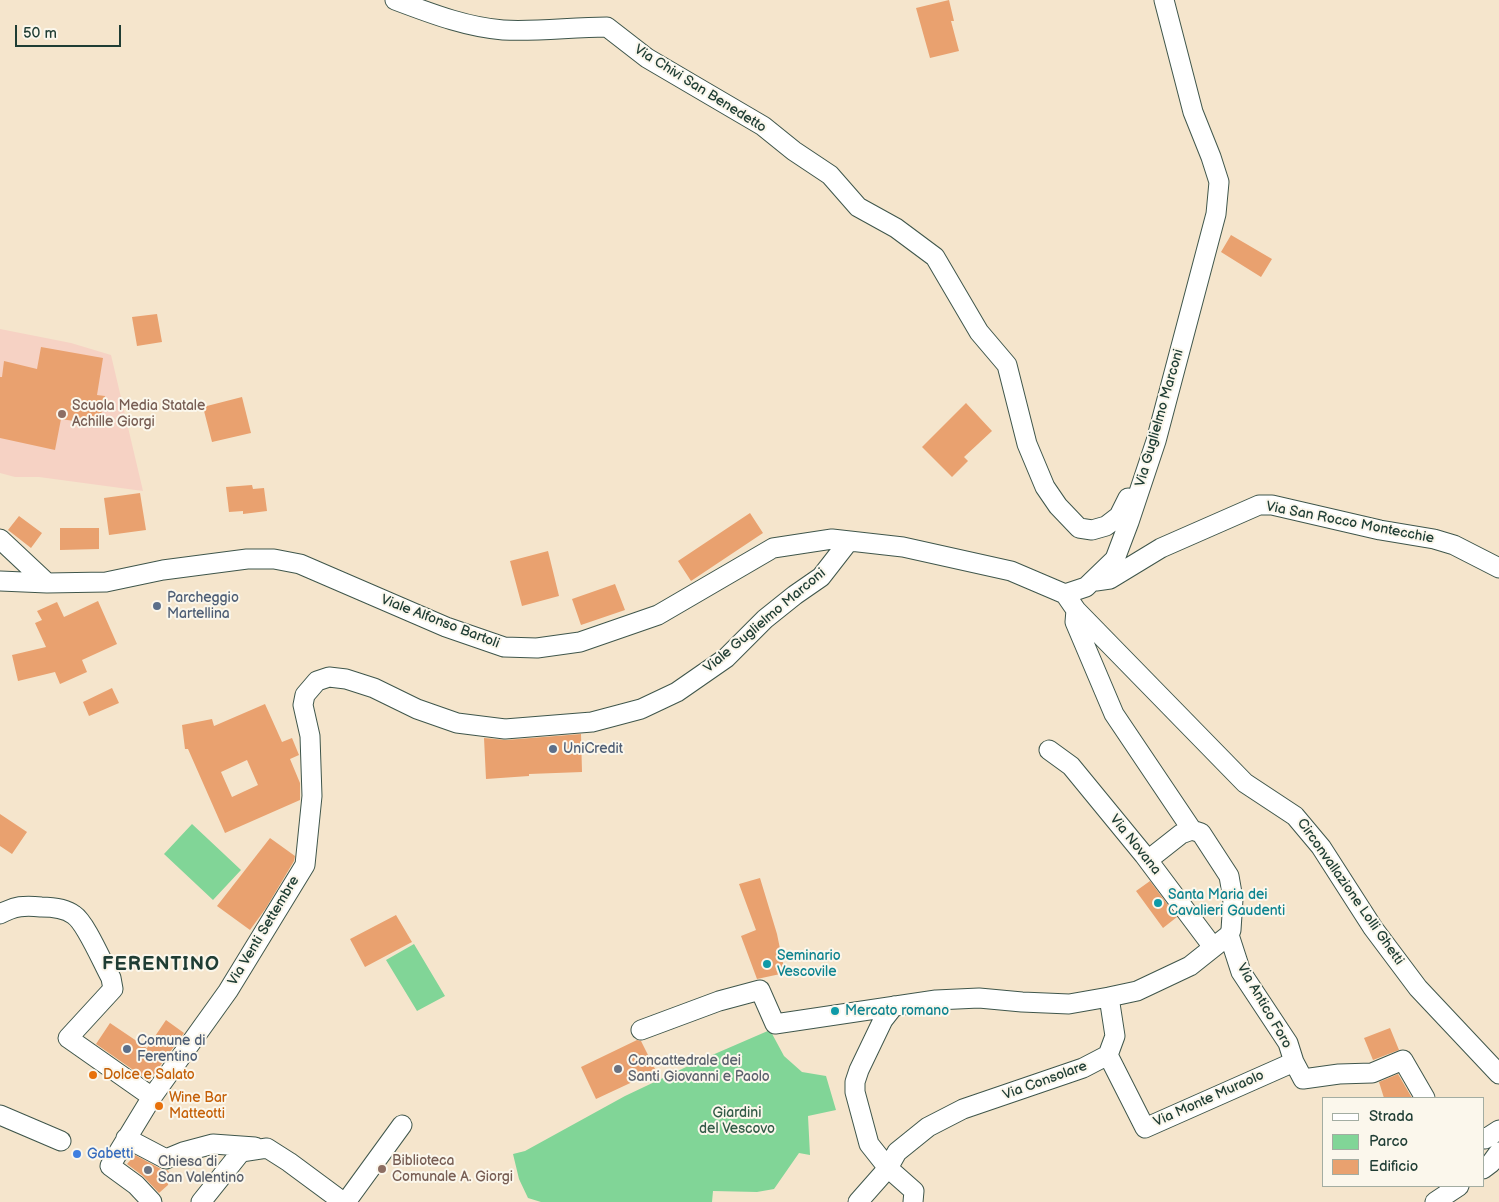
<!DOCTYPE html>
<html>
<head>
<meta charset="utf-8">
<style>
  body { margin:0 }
  #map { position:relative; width:1499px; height:1202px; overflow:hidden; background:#f5e5cc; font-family:"Balsamiq Sans",sans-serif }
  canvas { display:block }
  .legend { position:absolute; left:1322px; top:1097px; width:162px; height:90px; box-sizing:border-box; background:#fbf7ec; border:1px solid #a3ada2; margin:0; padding:6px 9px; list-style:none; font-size:15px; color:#1f3d34 }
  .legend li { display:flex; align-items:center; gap:10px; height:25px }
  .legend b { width:25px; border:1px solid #a3ada2 }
  .scale { position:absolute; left:15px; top:25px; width:106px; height:22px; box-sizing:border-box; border:2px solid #1f3d34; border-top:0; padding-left:6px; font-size:15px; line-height:18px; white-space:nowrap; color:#1f3d34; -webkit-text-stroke:4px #fbf7ec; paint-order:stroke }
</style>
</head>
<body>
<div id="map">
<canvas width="1499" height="1202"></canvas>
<ul class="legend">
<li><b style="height:6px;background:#fff"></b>Strada</li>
<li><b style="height:14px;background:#81d597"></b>Parco</li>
<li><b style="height:14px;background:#e9a16f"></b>Edificio</li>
</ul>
<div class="scale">50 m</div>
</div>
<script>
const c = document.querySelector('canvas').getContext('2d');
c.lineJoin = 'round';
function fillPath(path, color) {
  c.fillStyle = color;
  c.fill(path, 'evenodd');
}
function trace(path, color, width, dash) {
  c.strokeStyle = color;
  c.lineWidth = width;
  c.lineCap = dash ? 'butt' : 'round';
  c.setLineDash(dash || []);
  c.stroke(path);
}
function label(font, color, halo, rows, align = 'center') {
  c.font = font + ' "Balsamiq Sans",sans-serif';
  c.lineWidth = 4;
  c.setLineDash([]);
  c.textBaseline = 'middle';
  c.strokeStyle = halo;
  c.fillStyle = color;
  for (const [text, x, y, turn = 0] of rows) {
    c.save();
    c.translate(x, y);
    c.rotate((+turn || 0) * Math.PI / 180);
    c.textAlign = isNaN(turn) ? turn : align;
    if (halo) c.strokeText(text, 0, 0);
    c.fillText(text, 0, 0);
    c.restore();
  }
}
const built = new Path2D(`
  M0 329 71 343 111 355 143 491 39 477H15L0 473Z`);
const green = new Path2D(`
  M192 824 241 870 213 900 164 854Z
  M414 944 445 996 417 1011 386 960Z
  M770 1030 784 1056 802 1072 826 1076 836 1110 808 1116 810 1155 799 1153 774 1189 757 1192 713 1191 712 1202H541L528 1198 519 1179 513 1154 525 1151 625 1096 703 1059Z`);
const building = new Path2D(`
  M949 0 954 21H951L959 51 930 58 916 8Z
  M1231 235 1272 259 1261 277 1221 252Z
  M157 314 162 342 137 346 132 317Z
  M41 347 103 358 97 395 105 396 99 425 61 419 55 450 0 438V377H2L4 361 37 369Z
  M242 397 251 433 212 442 203 407Z
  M966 403 992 431 964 457 968 461 952 477 922 447Z
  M252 485 253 489 264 488 267 511 243 514V511L229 512 226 487Z
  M140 493 146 530 109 535 104 498Z
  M750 513 763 533 691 581 678 561Z
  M19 516 42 533 31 548 8 530Z
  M60 528H99V549L60 550Z
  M548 551 559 596 522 606 510 561Z
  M615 584 625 610 581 625 572 599Z
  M98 601 117 644 82 660 87 672 60 684 55 672 18 681 12 655 46 647 35 623 42 620 37 611 57 602 64 617Z
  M112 688 119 703 89 716 83 702Z
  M265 704 282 742 292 738 299 755 290 759 300 783V800L225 833 188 749H185L182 725 212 719 214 726ZM247 760 258 785 232 797 221 772Z
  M581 734 582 772 529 774V776L486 779 484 738 506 740Z
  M0 814 27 832 12 854 0 846Z
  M270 838 295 856 294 861 266 908 250 930 217 906Z
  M760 878 777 934 785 973 757 979 741 936 756 930 739 884Z
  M1150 881 1177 917 1163 928 1136 891Z
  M396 915 412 942 365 967 350 939Z
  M166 1020 184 1033 149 1081 96 1044 110 1023 147 1048Z
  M1390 1028 1399 1050 1373 1060 1364 1038Z
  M637 1040 641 1041 656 1071 596 1099 581 1067Z
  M1398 1074 1412 1098H1384L1379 1082Z
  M135 1155 161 1169 167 1170 170 1173 168 1185 159 1193 143 1176 127 1164Z`);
const minor = new Path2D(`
  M395 0C430 13 465 27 503 30 537 32 572 27 607 27L647 58 763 126 794 151 830 175 858 207 896 228 935 257 979 332 1007 365 1027 444 1045 487 1058 506 1079 528 1092 530 1106 526 1119 516 1128 498
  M0 539 47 583
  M0 581 47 583 106 582 163 570 247 559H274L300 564 446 627 504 647 537 648 580 642 658 615 773 548 832 539 903 547 1011 571 1065 594 1086 587 1115 559 1129 522 1156 441 1216 214 1219 182 1211 157 1193 112 1164 0
  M1096 581 1110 579 1161 548 1259 505H1272L1380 530 1434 539 1454 545 1499 568
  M1065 594 1076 610 1245 783 1295 816 1321 847 1373 928 1418 988 1499 1074
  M1076 610 1075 622 1114 714 1192 830
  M1049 750 1071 766 1144 855 1213 947
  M0 914C14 906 25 905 41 907 52 907 65 908 74 915 86 923 103 964 111 978L113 989 68 1038 152 1097
  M1229 935 1241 972 1288 1043 1294 1062 1303 1079 1339 1074 1372 1073 1403 1060 1425 1098
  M894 1006 883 1020 859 1070 855 1082V1092L869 1144 888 1168 914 1191 913 1202
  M641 1030 719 1001 760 990 775 1024 936 1000 979 998 1022 1002 1069 1004 1109 997
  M1108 1055 1145 1128 1294 1062
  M0 1115 61 1141
  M126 1138 166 1159 183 1152 213 1144 255 1147
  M1483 1138 1485 1139 1499 1130
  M1483 1169 1491 1163 1499 1152
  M152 1202 136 1185 110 1166 152 1097 228 991 305 865 312 796 310 736 303 705 305 695 317 681 329 677 346 679 374 688 417 709 457 723 505 729 592 722 641 709 677 692 726 658 765 619 795 595 821 577 849 541
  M201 1202 241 1152 267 1148 289 1162 343 1202
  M346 1202 402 1125
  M858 1202 888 1168 897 1152 928 1127 963 1109 1083 1068 1108 1055 1115 1036 1109 997 1137 991 1190 966 1229 935 1231 930 1233 899 1229 876 1201 833 1192 830 1181 834 1148 860
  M1435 1202 1459 1186`);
const markers = [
  [62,414,5,"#8d6e63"],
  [157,606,5,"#5c6f8a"],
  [553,749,5,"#5c6f8a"],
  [1158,903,5,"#0f9aa8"],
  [767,964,5,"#0f9aa8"],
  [835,1011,5,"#0f9aa8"],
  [127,1049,5,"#5c6f8a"],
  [618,1069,5,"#6b7280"],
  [93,1075,5,"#e8710a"],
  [159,1106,5,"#e8710a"],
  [77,1154,5,"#3f7fe0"],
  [382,1169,5,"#8d6e63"],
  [148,1170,5,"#6b7280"]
];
const streetNames = [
  ["Via Chivi San Benedetto",700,89,32],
  ["Via Guglielmo Marconi",1160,418,-74],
  ["Via San Rocco Montecchie",1350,523,11],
  ["Viale Guglielmo Marconi",765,621,-40],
  ["Viale Alfonso Bartoli",440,622,21],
  ["Via Novana",1135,845,51],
  ["Circonvallazione Lolli Ghetti",1350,892,55],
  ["Via Venti Settembre",264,931,-59],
  ["Via Antico Foro",1264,1006,60],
  ["Via Consolare",1045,1081,-20],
  ["Via Monte Muraolo",1209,1099,-24]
];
const educationNames = [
  ["Scuola Media Statale",72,406],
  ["Achille Giorgi",72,422],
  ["Biblioteca",392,1161],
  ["Comunale A. Giorgi",392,1177]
];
const serviceNames = [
  ["Parcheggio",167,598],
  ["Martellina",167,614],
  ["UniCredit",563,749],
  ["Comune di",137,1041],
  ["Ferentino",137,1057]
];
const cultureNames = [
  ["Santa Maria dei",1168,895],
  ["Cavalieri Gaudenti",1168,911],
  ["Seminario",777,956],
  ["Vescovile",777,972],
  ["Mercato romano",845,1011]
];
const worshipNames = [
  ["Concattedrale dei",628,1061],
  ["Santi Giovanni e Paolo",628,1077],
  ["Chiesa di",158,1162],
  ["San Valentino",158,1178]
];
const foodNames = [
  ["Dolce e Salato",103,1075],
  ["Wine Bar",169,1098],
  ["Matteotti",169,1114]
];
const parkNames = [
  ["Giardini",737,1113],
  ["del Vescovo",737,1129]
];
const shopNames = [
  ["Gabetti",87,1154]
];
const districtNames = [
  ["FERENTINO",161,965]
];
fillPath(built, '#f6d2c4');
fillPath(green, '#81d597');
fillPath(building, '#e9a16f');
trace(minor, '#3f564b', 21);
trace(minor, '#fff', 19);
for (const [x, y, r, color] of markers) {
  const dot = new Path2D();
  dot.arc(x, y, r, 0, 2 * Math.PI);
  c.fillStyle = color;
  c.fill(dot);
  trace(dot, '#fbf7ec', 2);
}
label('14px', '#1f3d34', '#fbf7ec', streetNames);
label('14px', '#785e54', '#fbf7ec', educationNames, 'left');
label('14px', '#4e5e75', '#fbf7ec', serviceNames, 'left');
label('14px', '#0d838f', '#fbf7ec', cultureNames, 'left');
label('14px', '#5b616d', '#fbf7ec', worshipNames, 'left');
label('14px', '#c56008', '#fbf7ec', foodNames, 'left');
label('14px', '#335b48', '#fbf7ec', parkNames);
label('14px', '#366cbe', '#fbf7ec', shopNames, 'left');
c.letterSpacing = '1px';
label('bold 19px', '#1f3d34', '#fbf7ec', districtNames);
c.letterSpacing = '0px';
</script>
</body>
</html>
